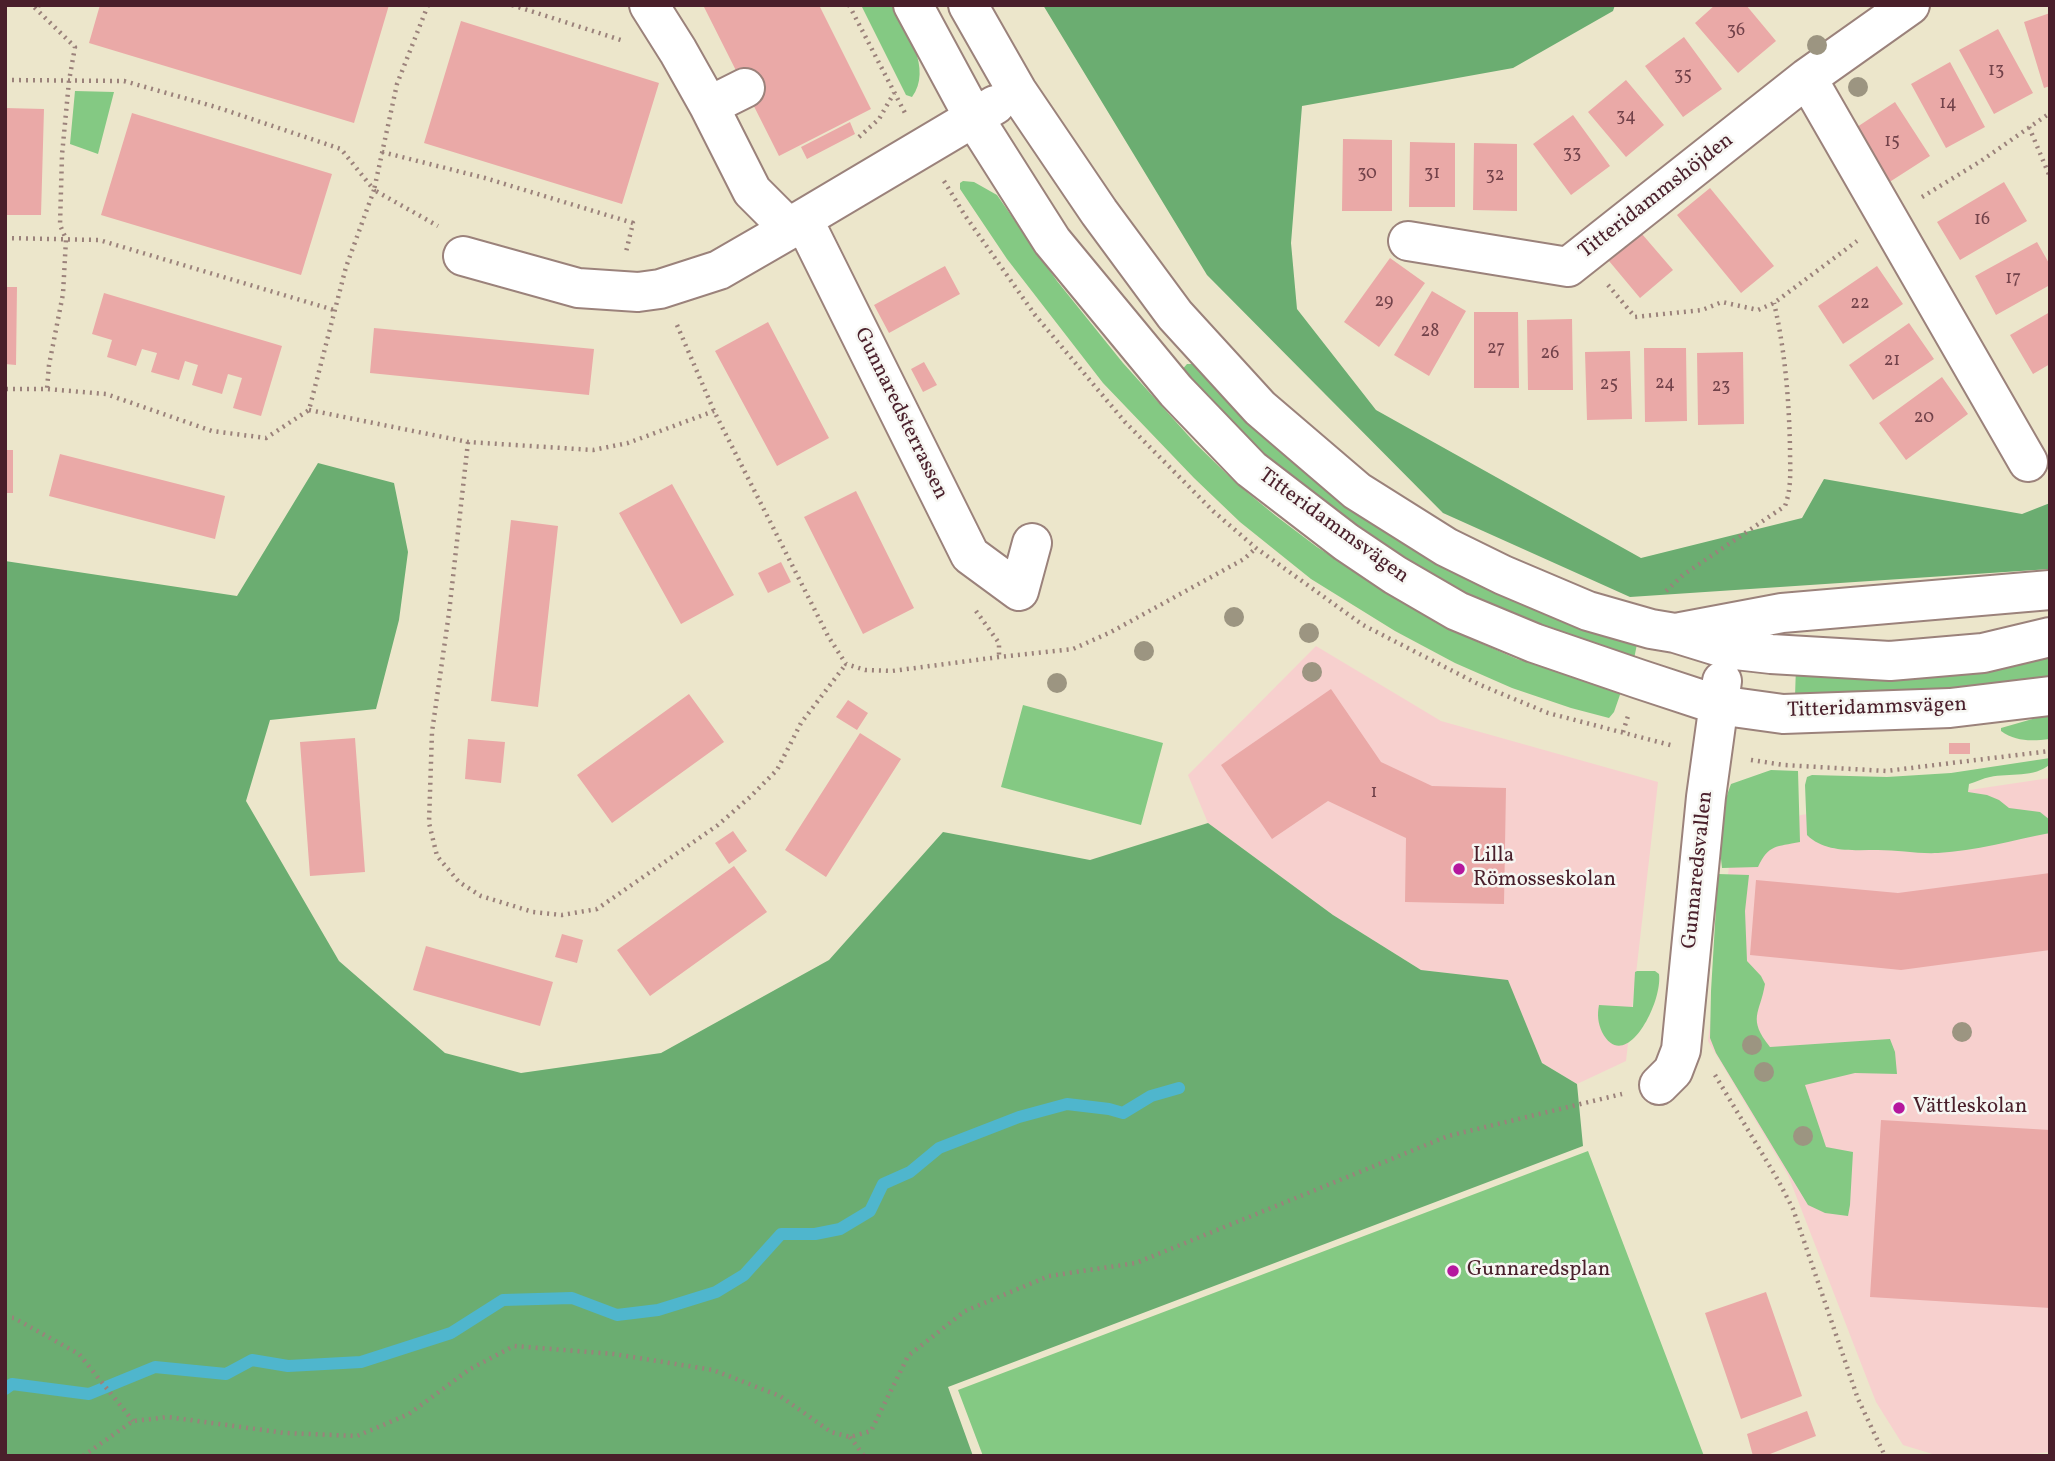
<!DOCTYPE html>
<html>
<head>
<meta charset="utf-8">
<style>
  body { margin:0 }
  #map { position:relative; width:2055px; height:1461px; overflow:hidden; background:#ece6cb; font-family:Vollkorn,serif }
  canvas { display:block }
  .frame { position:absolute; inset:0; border:7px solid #4a1f2b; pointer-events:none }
</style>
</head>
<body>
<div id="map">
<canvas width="2055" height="1461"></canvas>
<div class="frame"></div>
</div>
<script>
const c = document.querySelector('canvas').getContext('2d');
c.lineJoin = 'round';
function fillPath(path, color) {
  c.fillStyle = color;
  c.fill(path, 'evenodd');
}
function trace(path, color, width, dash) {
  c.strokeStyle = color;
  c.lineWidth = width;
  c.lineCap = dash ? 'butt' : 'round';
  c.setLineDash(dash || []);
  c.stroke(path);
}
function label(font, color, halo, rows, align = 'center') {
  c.font = font + ' Vollkorn,serif';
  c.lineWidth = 5;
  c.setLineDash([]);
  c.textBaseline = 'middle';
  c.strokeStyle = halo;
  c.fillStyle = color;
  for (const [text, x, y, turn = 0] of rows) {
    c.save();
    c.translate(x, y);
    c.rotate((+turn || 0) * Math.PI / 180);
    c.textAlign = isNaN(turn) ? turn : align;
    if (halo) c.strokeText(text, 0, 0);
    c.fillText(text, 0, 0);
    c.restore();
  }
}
const built = new Path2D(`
  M1316 646 1441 721 1658 782 1626 1061 1577 1084 1542 1063 1508 981 1421 970 1333 915 1208 823 1188 775Z
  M2050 778V1452L2009 1456H1939L1903 1445 1876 1402 1788 1175 1708 1041 1734 825Z`);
const green = new Path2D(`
  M861 5H893C906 30 933 69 912 97L906 95Z
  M75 91 114 92 98 154 70 144Z
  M963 181 974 182 997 195 1057 281 1123 363 1195 443 1237 484 1276 516 1317 547 1393 596 1432 619 1476 641 1517 659 1622 689 1614 712 1609 718 1571 708 1512 688 1455 663 1395 631 1311 579 1240 522 1194 478 1103 383 1007 259 960 189V183Z
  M1187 364H1192L1288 453 1637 644 1634 659 1629 662 1464 597 1298 491 1180 372Z
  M2050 653V676L2014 683 1955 692 1795 697 1796 666Z
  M1023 705 1163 743 1141 825 1001 787Z
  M2050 714V739C2032 741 2016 742 2001 731V728Z
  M2050 758V764C2035 778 2009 773 1990 777 1983 778 1976 782 1969 784L1968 792 1987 795 1999 800 2009 808 2040 812 2050 820V833C2013 840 1975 851 1938 853 1918 854 1898 850 1878 850 1854 850 1825 853 1807 835L1805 785 1807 777 1812 775 1887 777 1951 773Z
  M1771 770 1798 771 1800 842C1776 847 1769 844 1758 867L1722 868C1718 841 1721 808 1731 784Z
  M1718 874 1749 875 1745 911 1747 961 1761 976 1765 984C1760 1014 1747 1018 1770 1047L1890 1039 1895 1052 1897 1074 1855 1073 1805 1085 1826 1147 1853 1152 1850 1205 1848 1216 1825 1213 1808 1205 1716 1053 1710 1038 1711 991Z
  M1637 971H1655L1659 974C1663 1003 1625 1076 1602 1032 1598 1023 1597 1015 1599 1005L1633 1007 1635 972Z
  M1588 1151 1704 1456H983L958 1390Z`);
const forest = new Path2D(`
  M1043 5H1615L1613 11 1513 68 1302 106 1291 243 1297 309 1376 410 1641 558 1802 518 1824 479 2022 514 2050 503V569L1630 597 1443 513 1207 275Z
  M318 463 394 483 408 552 399 620 376 709 270 720 246 801 339 961 445 1053 521 1073 661 1053 829 960 943 832 1090 860 1208 823 1333 915 1421 970 1508 980 1542 1063 1577 1084 1583 1146 948 1387 973 1456H5V561L237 596Z`);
const stream = new Path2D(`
  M5 1389 12 1384 89 1394 155 1367 226 1374 252 1360 288 1366 361 1362 451 1333 503 1300 572 1298 617 1315 658 1310 716 1292 744 1275 781 1234H815L840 1229 870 1211 883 1184 910 1172 939 1148 1019 1117 1067 1104 1109 1109 1123 1113 1151 1096 1179 1088`);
const building = new Path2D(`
  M100 5H389L354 123 89 43Z
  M703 5H819L871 109 779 156Z
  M1715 5H1746L1776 41 1738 73 1695 23Z
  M2050 13V86L2044 88 2024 22Z
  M461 21 659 83 622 204 424 143Z
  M1998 29 2033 93 1994 114 1959 50Z
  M1684 37 1722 89 1683 117 1645 66Z
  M1950 62 1985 127 1946 148 1911 84Z
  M1626 80 1664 125 1626 157 1588 112Z
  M1895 102 1930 156 1888 183 1854 129Z
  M5 108 44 109 41 215H5Z
  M132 113 332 174 301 275 101 215Z
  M1573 115 1610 166 1571 195 1533 144Z
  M850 122 855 134 807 159 801 147Z
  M1343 139 1392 140V211H1342Z
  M1410 142 1455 143V207H1409Z
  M1474 143 1517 144V211L1473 210Z
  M2004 182 2027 221 1960 260 1937 222Z
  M1710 188 1774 266 1741 293 1677 215Z
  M1642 234 1673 270 1640 298 1609 261Z
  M2037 242 2050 265V285L1996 315 1975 276Z
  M1390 258 1425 283 1379 347 1344 322Z
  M945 266 960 294 889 333 874 305Z
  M1877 266 1903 304 1843 344 1818 306Z
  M5 287H17L16 365 5 364Z
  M1432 291 1466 311 1429 376 1394 355Z
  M104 293 282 346 261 416 233 408 242 378 228 374 222 394 192 385 198 365 185 361 179 380 151 372 157 353 142 349 136 366 107 357 112 340 92 334Z
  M1474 312H1518L1519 388H1474Z
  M2050 312V364L2033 374 2010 335Z
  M1572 319 1573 390H1528L1527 320Z
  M768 322 829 438 777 466 715 351Z
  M1909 323 1934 359 1873 400 1849 365Z
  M374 328 594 349 589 395 370 373Z
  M1644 348H1686L1687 421 1645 422Z
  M1630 351 1632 419 1587 420 1585 352Z
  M1743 352 1744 424 1698 425 1697 353Z
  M924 362 937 385 923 392 911 369Z
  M1942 377 1968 414 1906 460 1879 423Z
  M5 450H13V493H5Z
  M60 454 225 496 215 539 49 496Z
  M672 484 734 595 681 624 619 513Z
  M856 491 914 608 863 634 804 517Z
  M511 520 558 526 538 707 491 701Z
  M781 562 791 582 768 593 758 573Z
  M1331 689 1381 762 1432 786 1506 788 1504 904 1405 902 1406 838 1328 801 1272 839 1221 765Z
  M689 694 724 742 612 823 577 775Z
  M848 700 868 713 857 730 836 717Z
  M860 733 901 759 826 877 785 850Z
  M355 738 365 872 310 876 300 742Z
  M468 739 505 742 501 783 465 779Z
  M1949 743H1970V754H1949Z
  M733 831 747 851 729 864 715 843Z
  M734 866 767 912 650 996 617 950Z
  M2050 873V950L1901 970 1750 955 1756 880 1898 893Z
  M562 934 583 940 577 963 555 957Z
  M426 946 553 982 540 1026 413 990Z
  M1881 1120 2050 1130V1308L1870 1297Z
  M1766 1292 1802 1396 1741 1419 1705 1313Z
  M1807 1411 1816 1436 1765 1456H1753L1747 1434Z`);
const path = new Path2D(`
  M40 5 34 7 75 47 69 81 62 155 60 225 66 239 63 294 49 365 47 389
  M428 5 397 84 374 190 438 226
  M512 5 624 41
  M849 5 905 113
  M5 80 124 81 216 107 341 149 374 190 346 267 309 410 266 438 212 431 106 394 47 389H5
  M2029 127 2050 177
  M859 137 879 119 894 93
  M382 152 485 178 633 223 626 252
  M944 181 964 214 1035 315 1125 422 1213 511 1256 548 1363 625 1478 684 1548 713 1674 746
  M1922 197 1981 161 2050 113
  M5 238 99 240 334 310
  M1608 285 1635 317 1702 310 1722 302 1758 310 1774 303 1857 241
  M677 325 714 411 828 636 846 664 865 670 892 671 999 657 1073 649 1111 632 1244 559 1256 548
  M309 410 468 442 593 450 628 443 714 411
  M468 442 449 613 432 732 429 823 437 856 459 882 481 896 533 912 562 915 597 909 718 825 750 797 777 770 801 723 846 664
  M1666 591 1683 575 1785 506C1792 487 1790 468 1790 448 1789 399 1785 350 1774 303
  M976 611 999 643V657
  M1623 732 1628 716
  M1751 760 1784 765 1886 771 2050 751
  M1715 1075 1778 1180 1793 1209 1858 1399 1885 1456
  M5 1317 14 1318 79 1354 133 1421
  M850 1437 864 1456
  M83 1456 133 1421 168 1417 285 1433 357 1436 409 1414 470 1369 514 1346 614 1354 713 1370 780 1396 831 1432 850 1437 871 1431 908 1356 965 1311 1049 1276 1136 1263 1448 1136 1622 1094`);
const minor = new Path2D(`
  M649 5 678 51 709 106 752 191 790 229
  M913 5 974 118 1052 241 1176 391 1251 469 1346 542 1395 575 1457 611 1534 643 1639 679 1718 705 1783 714 1950 708 2050 696
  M968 5 1017 91 1099 212 1175 315 1260 408 1357 491 1446 547 1503 575 1588 611 1651 629 1675 633 1727 649 1771 654 1890 661 1983 653 2050 637
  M1807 78 2028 462
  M709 106 745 88
  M803 219 970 555 1019 591 1032 543
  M1408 241 1568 267 1807 78 1910 5
  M463 256 578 288 638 292 660 289 719 270 790 229 803 219 995 105
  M1681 632 1782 613 2050 590
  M1659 1085 1673 1071 1681 1050 1706 797 1722 681`);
const trees = [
  [1817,45],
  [1858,87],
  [1234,617],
  [1309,633],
  [1144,651],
  [1312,672],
  [1057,683],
  [1962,1032],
  [1752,1045],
  [1764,1072],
  [1803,1136]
];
const markers = [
  [1459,869,7,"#b5179e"],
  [1899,1108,7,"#b5179e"],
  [1453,1271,7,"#b5179e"]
];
const numberNames = [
  ["36",1736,32],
  ["13",1996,72],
  ["35",1683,77],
  ["14",1948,105],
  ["34",1626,118],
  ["15",1892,143],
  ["33",1572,155],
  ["30",1367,175],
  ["31",1432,175],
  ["32",1495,177],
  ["16",1982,221],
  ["17",2013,280],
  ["29",1384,303],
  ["22",1860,305],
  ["28",1430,333],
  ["27",1496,350],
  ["26",1550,355],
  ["21",1892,362],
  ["24",1665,385],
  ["25",1609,386],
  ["23",1721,388],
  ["20",1924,419],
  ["1",1374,794]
];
const streetNames = [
  ["Titteridammshöjden",1657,197,-38],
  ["Gunnaredsterrassen",900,414,64],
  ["Titteridammsvägen",1333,527,36],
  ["Titteridammsvägen",1877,709,-2],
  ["Gunnaredsvallen",1699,870,-84]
];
const poiNames = [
  ["Lilla",1473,857],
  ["Römosseskolan",1473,881],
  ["Vättleskolan",1913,1108],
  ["Gunnaredsplan",1467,1271]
];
fillPath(built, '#f7d0ce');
fillPath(green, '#84c983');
fillPath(forest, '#6bad71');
trace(stream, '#4fb6cd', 12);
fillPath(building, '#eaa9a7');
trace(minor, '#9b827b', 42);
trace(path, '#9b827b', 4.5, [2, 5]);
trace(minor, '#fff', 38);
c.fillStyle = '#9c9581';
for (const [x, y] of trees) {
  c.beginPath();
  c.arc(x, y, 10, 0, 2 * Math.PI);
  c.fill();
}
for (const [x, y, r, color] of markers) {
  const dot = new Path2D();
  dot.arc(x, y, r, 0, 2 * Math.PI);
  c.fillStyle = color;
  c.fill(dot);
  trace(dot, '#f6f6f2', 2.5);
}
label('18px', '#72424a', null, numberNames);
label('21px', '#4a1f2b', '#f6f6f2', streetNames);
label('21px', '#4a1f2b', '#f6f6f2', poiNames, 'left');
</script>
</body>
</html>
